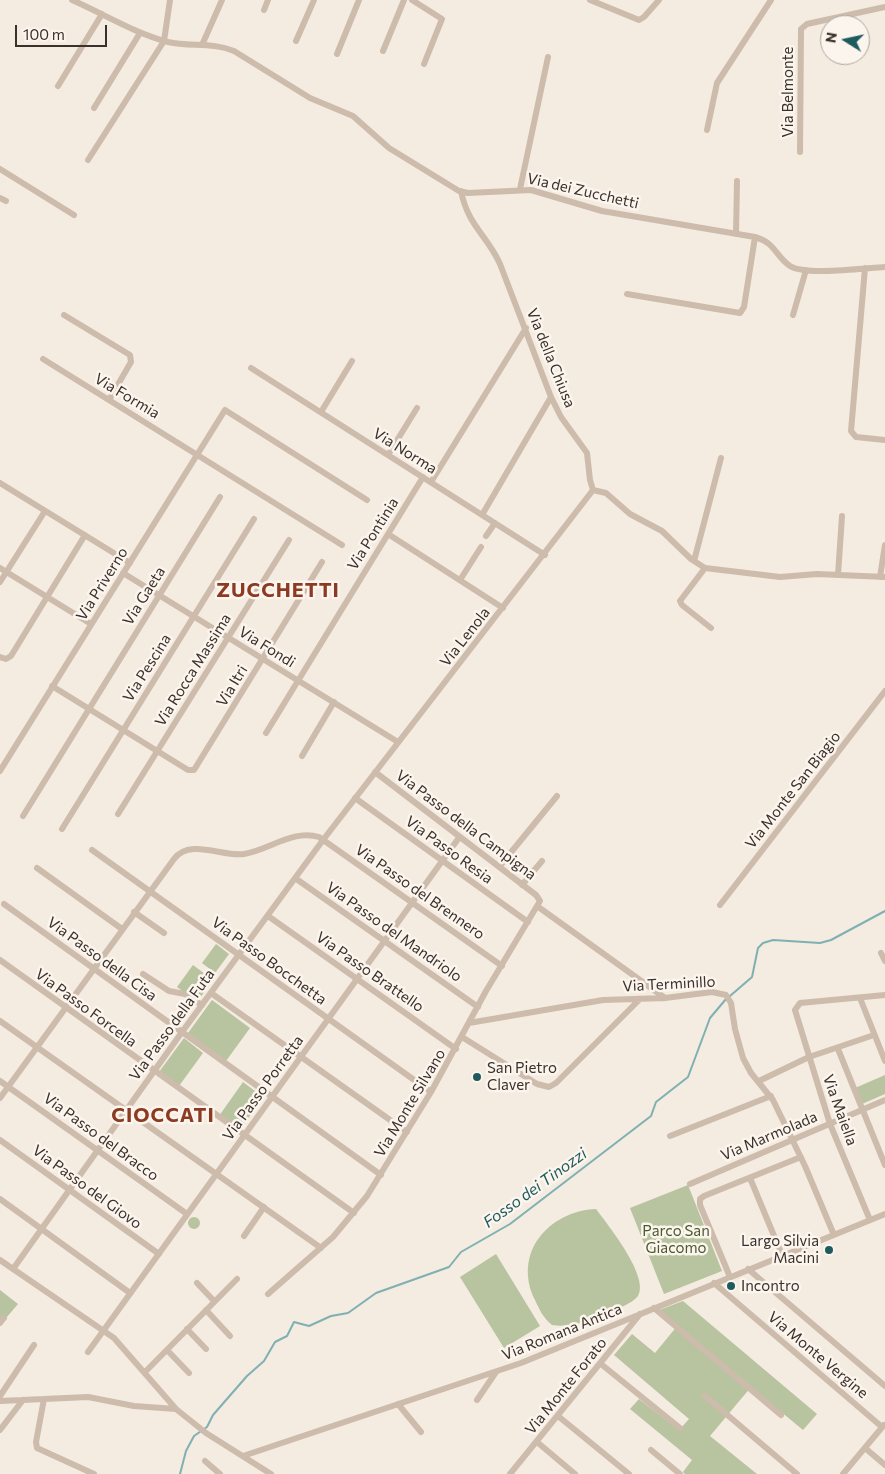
<!DOCTYPE html>
<html>
<head>
<meta charset="utf-8">
<style>
  body { margin:0 }
  #map { position:relative; width:885px; height:1474px; overflow:hidden; background:#f4ebe1; font-family:Commissioner,sans-serif }
  canvas { display:block }
  .north { position:absolute; left:820px; top:15px; width:50px; height:50px; box-sizing:border-box; background:#fbf5ee; border:1px solid #aea6a0; border-radius:50%; rotate:280deg; font-size:14px; font-weight:700; line-height:20px; text-align:center; color:#3b302b }
  .north::after { content:''; display:block; margin:auto; width:18px; height:22px; background:#1f5a5e; clip-path:polygon(50% 0,100% 100%,50% 72%,0 100%) }
  .scale { position:absolute; left:15px; top:25px; width:92px; height:22px; box-sizing:border-box; border:2px solid #3b302b; border-top:0; padding-left:6px; font-size:15px; line-height:18px; white-space:nowrap; color:#3b302b; -webkit-text-stroke:4px #fbf5ee; paint-order:stroke }
</style>
</head>
<body>
<div id="map">
<canvas width="885" height="1474"></canvas>
<div class="north">N</div>
<div class="scale">100 m</div>
</div>
<script>
const c = document.querySelector('canvas').getContext('2d');
c.lineJoin = 'round';
function fillPath(path, color) {
  c.fillStyle = color;
  c.fill(path, 'evenodd');
}
function trace(path, color, width, dash) {
  c.strokeStyle = color;
  c.lineWidth = width;
  c.lineCap = dash ? 'butt' : 'round';
  c.setLineDash(dash || []);
  c.stroke(path);
}
function label(font, color, halo, rows, align = 'center') {
  c.font = font + ' Commissioner,sans-serif';
  c.lineWidth = 5;
  c.setLineDash([]);
  c.textBaseline = 'middle';
  c.strokeStyle = halo;
  c.fillStyle = color;
  for (const [text, x, y, turn = 0] of rows) {
    c.save();
    c.translate(x, y);
    c.rotate((+turn || 0) * Math.PI / 180);
    c.textAlign = isNaN(turn) ? turn : align;
    if (halo) c.strokeText(text, 0, 0);
    c.fillText(text, 0, 0);
    c.restore();
  }
}
const green = new Path2D(`
  M216 944 229 954 215 973 202 963Z
  M193 965 213 980 197 1002 177 987Z
  M212 1000 250 1028 226 1061 188 1033Z
  M184 1038 203 1053 179 1086 159 1072Z
  M885 1075V1094L862 1104 855 1088Z
  M243 1082 263 1097 240 1130 219 1116Z
  M688 1185 722 1271 664 1294 630 1208Z
  M596 1209C608 1225 650 1277 638 1296 632 1304 616 1309 608 1313 592 1320 570 1328 552 1325 544 1319 539 1309 535 1300 512 1253 549 1211 596 1209Z
  M188 1223a6 6 0 1 1 12 0a6 6 0 1 1-12 0Z
  M496 1254 540 1326 504 1348 460 1277Z
  M0 1290 18 1304 6 1318 0 1320Z
  M683 1301 817 1414 803 1430 751 1387 710 1436 757 1474H685L683 1472 692 1460 630 1409 639 1399 679 1430 689 1419 614 1355 632 1334 655 1353 678 1325 659 1310Z`);
const stream = new Path2D(`
  M730 996 752 977 758 948 763 943 773 940 820 943 831 940 885 911
  M180 1474 186 1451 194 1436 207 1427 213 1415 247 1376 264 1361 275 1342 287 1336 294 1322 309 1326 331 1316 348 1313 376 1293 449 1267 461 1252 510 1224 651 1116 656 1102 688 1077 710 1018 726 999`);
const minor = new Path2D(`
  M72 0C104 14 134 33 168 42 190 47 213 42 234 51L310 98 353 116 389 148 459 191 468 193 531 190 602 211 755 237C776 243 775 256 790 266 805 276 865 268 885 267
  M412 0 442 19 424 64
  M590 0 639 20 644 17 659 0
  M264 10 268 0
  M296 41 314 0
  M202 45 222 0
  M383 51 404 0
  M337 54 359 0
  M58 86 102 14
  M94 108 140 33
  M707 130 717 83 771 0
  M800 152 801 29 807 24 885 7
  M88 160 164 41 170 0
  M0 169 74 215
  M520 189 548 57
  M461 191C468 226 487 235 500 264L551 397 561 417 587 453 590 480 593 490 606 493 630 514 662 531 691 559 705 568 780 577 817 574 885 577
  M0 198 6 201
  M736 234 737 181
  M865 268 851 431 856 437 885 440
  M627 294 740 313 744 307 755 237
  M64 315 130 355 131 362 109 400
  M793 315 806 270
  M43 359 342 545
  M251 368 545 555
  M321 412 352 361
  M388 455 417 408
  M431 482 526 328
  M0 483 130 563
  M482 515 551 397
  M388 534 503 608
  M486 536 495 523
  M694 561 721 458
  M0 568 91 624
  M705 568 680 601 682 605 711 628
  M123 573 398 742
  M838 575 842 516
  M880 577 885 545
  M460 580 481 547
  M0 582 45 511
  M0 657 6 659 11 656 85 535
  M52 686 188 770H194L322 562
  M266 733 423 477
  M302 756 334 702
  M0 771 225 410 367 500
  M355 798 528 922
  M118 814 289 540
  M23 816 220 497
  M62 829 254 519
  M92 850 431 1092
  M499 867 557 796
  M37 868 122 929
  M295 878 478 1007
  M522 885 542 861
  M4 904 381 1175
  M720 905 885 691
  M537 906 665 998
  M134 912 164 933
  M268 916 456 1049
  M881 953 885 961
  M0 960 354 1213
  M143 974 169 991 185 994 202 1005
  M211 993 407 1132
  M860 998 885 1061
  M0 1021 321 1248
  M469 1023 603 1000 665 998 712 992 726 995 731 1003 735 1029 743 1058 751 1073 773 1100 805 1166 834 1235
  M462 1037 537 1084 549 1087 556 1083 640 999
  M838 1049 885 1165
  M0 1081 187 1214
  M759 1081 809 1057 874 1035
  M0 1098 174 859C190 838 222 857 244 854 269 850 293 829 319 837L502 966
  M670 1136 771 1096
  M0 1140 159 1254
  M750 1178 782 1255
  M690 1184 885 1100
  M0 1199 130 1293
  M870 1220 830 1124 795 1010 800 1003 885 995
  M244 1236 264 1207
  M0 1260 114 1338 176 1409 206 1433 271 1474
  M13 1269 182 1032 323 840 593 490
  M748 1269 885 1386
  M730 1277 700 1205V1199L704 1196 801 1157
  M197 1283 214 1301
  M714 1283 882 1427
  M268 1294 333 1237 367 1196 431 1092 486 991 540 901 536 895 375 772
  M654 1308 781 1415
  M206 1310 230 1336
  M0 1323 4 1318
  M187 1329 206 1349
  M167 1350 189 1373
  M88 1352 458 839
  M601 1364 680 1428
  M145 1372 237 1279
  M0 1396 34 1345
  M705 1396 797 1474
  M44 1399 36 1442 37 1448 94 1474
  M477 1400 496 1372
  M0 1401 88 1397 134 1406 176 1409
  M398 1404 421 1432
  M558 1416 629 1474
  M0 1430 23 1400
  M537 1442 575 1474
  M865 1448 885 1465
  M651 1450 680 1474
  M243 1456 521 1363 885 1214
  M205 1461 220 1474
  M510 1474 640 1314
  M843 1474 884 1425`);
const markers = [
  [477,1077,5,"#1f5a5e"],
  [829,1250,5,"#1f5a5e"],
  [731,1286,5,"#1f5a5e"]
];
const streetNames = [
  ["Via Belmonte",788,92,-90],
  ["Via dei Zucchetti",583,191,13],
  ["Via della Chiusa",551,358,68],
  ["Via Formia",127,396,31],
  ["Via Norma",405,451,32],
  ["Via Pontinia",373,534,-58],
  ["Via Priverno",102,584,-58],
  ["Via Gaeta",144,596,-58],
  ["Via Lenola",465,637,-52],
  ["Via Fondi",267,647,32],
  ["Via Pescina",147,668,-58],
  ["Via Rocca Massima",193,670,-58],
  ["Via Itri",232,686,-59],
  ["Via Monte San Biagio",793,790,-52],
  ["Via Passo della Campigna",466,825,37],
  ["Via Passo Resia",449,850,36],
  ["Via Passo del Brennero",420,892,35],
  ["Via Passo del Mandriolo",394,932,35],
  ["Via Passo della Cisa",102,959,36],
  ["Via Passo Bocchetta",269,961,36],
  ["Via Passo Brattello",370,972,35],
  ["Via Terminillo",669,984,-3],
  ["Via Passo Forcella",86,1008,36],
  ["Via Passo della Futa",172,1025,-54],
  ["Via Passo Porretta",263,1088,-54],
  ["Via Monte Silvano",410,1103,-59],
  ["Via Maiella",840,1110,70],
  ["Via Marmolada",769,1136,-23],
  ["Via Passo del Bracco",101,1137,36],
  ["Via Passo del Giovo",87,1187,36],
  ["Via Romana Antica",562,1332,-22],
  ["Via Monte Vergine",818,1355,40],
  ["Via Monte Forato",566,1386,-51]
];
const poiNames = [
  ["San Pietro",487,1068],
  ["Claver",487,1085],
  ["Largo Silvia",819,1241,"right"],
  ["Macini",819,1258,"right"],
  ["Incontro",741,1286]
];
const parkNames = [
  ["Parco San",676,1231],
  ["Giacomo",676,1248]
];
const waterNames = [
  ["Fosso dei Tinozzi",535,1188,-36]
];
const districtNames = [
  ["ZUCCHETTI",278,590],
  ["CIOCCATI",163,1115]
];
fillPath(green, '#b8c4a0');
trace(stream, '#7fb0b2', 2);
trace(minor, '#cdbbac', 6);
for (const [x, y, r, color] of markers) {
  const dot = new Path2D();
  dot.arc(x, y, r, 0, 2 * Math.PI);
  c.fillStyle = color;
  c.fill(dot);
  trace(dot, '#fbf5ee', 2);
}
label('15px', '#3b302b', '#fbf5ee', streetNames);
label('15px', '#3b302b', '#fbf5ee', poiNames, 'left');
label('15px', '#4a5a2e', '#fbf5ee', parkNames);
label('italic 16px', '#1f5a5e', '#fbf5ee', waterNames);
c.letterSpacing = '1px';
label('bold 20px', '#8c3b22', '#fbf5ee', districtNames);
c.letterSpacing = '0px';
</script>
</body>
</html>
